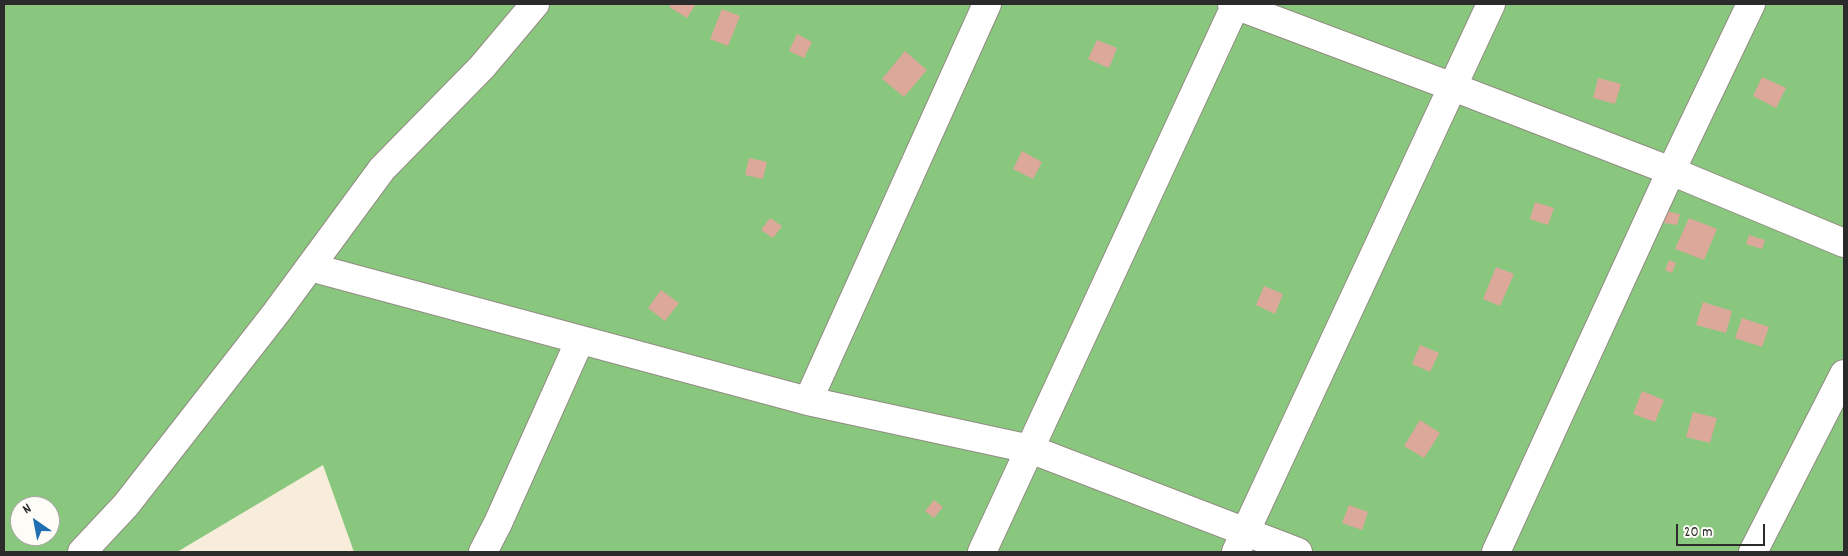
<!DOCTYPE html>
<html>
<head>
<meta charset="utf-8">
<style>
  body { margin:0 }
  #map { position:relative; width:1848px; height:556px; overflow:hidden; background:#f7edda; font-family:Dekko,sans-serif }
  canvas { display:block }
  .frame { position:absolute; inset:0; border:5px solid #2b2b2b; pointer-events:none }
  .north { position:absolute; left:10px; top:496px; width:50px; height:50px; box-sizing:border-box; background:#fdfcf7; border:1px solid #a9a8a5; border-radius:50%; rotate:327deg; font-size:14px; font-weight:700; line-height:20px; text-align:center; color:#2b2b2b }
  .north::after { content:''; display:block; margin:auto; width:18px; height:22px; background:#1f6fb2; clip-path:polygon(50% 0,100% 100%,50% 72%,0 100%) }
  .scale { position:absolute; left:1676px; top:524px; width:89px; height:22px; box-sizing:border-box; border:2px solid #2b2b2b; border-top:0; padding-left:6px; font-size:15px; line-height:18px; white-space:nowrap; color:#2b2b2b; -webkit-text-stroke:4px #fdfcf7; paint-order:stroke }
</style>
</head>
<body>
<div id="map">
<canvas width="1848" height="556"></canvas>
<div class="frame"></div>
<div class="north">N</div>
<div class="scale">20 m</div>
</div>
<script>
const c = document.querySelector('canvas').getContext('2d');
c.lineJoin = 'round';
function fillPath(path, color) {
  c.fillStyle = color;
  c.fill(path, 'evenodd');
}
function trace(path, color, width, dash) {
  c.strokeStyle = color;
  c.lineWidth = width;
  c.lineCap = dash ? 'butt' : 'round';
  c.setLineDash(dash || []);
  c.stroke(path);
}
const green = new Path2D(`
  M4 4H1844V552H354L323 465 177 552H4ZM20 506H50V536H20Z`);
const building = new Path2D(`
  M671 4H696L687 18 669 7Z
  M722 9 740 16 728 46 710 39Z
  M797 34 812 42 804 58 789 51Z
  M1097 40 1117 48 1109 68 1088 59Z
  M905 51 927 70 904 97 882 79Z
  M1762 77 1786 88 1776 108 1753 96Z
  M1598 78 1621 84 1615 104 1593 98Z
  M1022 151 1042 162 1033 179 1013 169Z
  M749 158 767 162 763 179 745 175Z
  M1535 202 1554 208 1548 225 1530 219Z
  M1666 211 1680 214 1677 225 1664 223Z
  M770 218 782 226 773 238 761 230Z
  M1689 218 1717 229 1704 260 1675 249Z
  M1749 235 1765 240 1762 249 1746 244Z
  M1669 260 1676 263 1672 273 1665 270Z
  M1496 267 1514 274 1500 306 1483 299Z
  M1264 286 1283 294 1275 314 1256 305Z
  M661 290 679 303 665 321 648 308Z
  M1703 302 1732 311 1726 333 1696 325Z
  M1742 318 1769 327 1762 347 1735 338Z
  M1420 345 1439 353 1430 372 1412 364Z
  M1642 391 1664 400 1655 422 1633 414Z
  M1693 412 1717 418 1710 443 1686 437Z
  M1420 420 1440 433 1424 458 1404 446Z
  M934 500 943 507 934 518 925 511Z
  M1349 505 1368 512 1362 530 1342 523Z`);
const minor = new Path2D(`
  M987 4 808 401 1030 449 1298 552
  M1232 4 1453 87 1671 171 1844 243
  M310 267 808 401
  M82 552 126 505 276 313 382 169 482 67 535 4
  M483 552 498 523 580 340
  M982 552 1236 4
  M1236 552 1491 4
  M1496 552 1671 171 1751 4
  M1753 552 1844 374`);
fillPath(green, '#89c77e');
fillPath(building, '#dba89a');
trace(minor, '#918c82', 30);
trace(minor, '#fff', 28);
</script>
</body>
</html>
